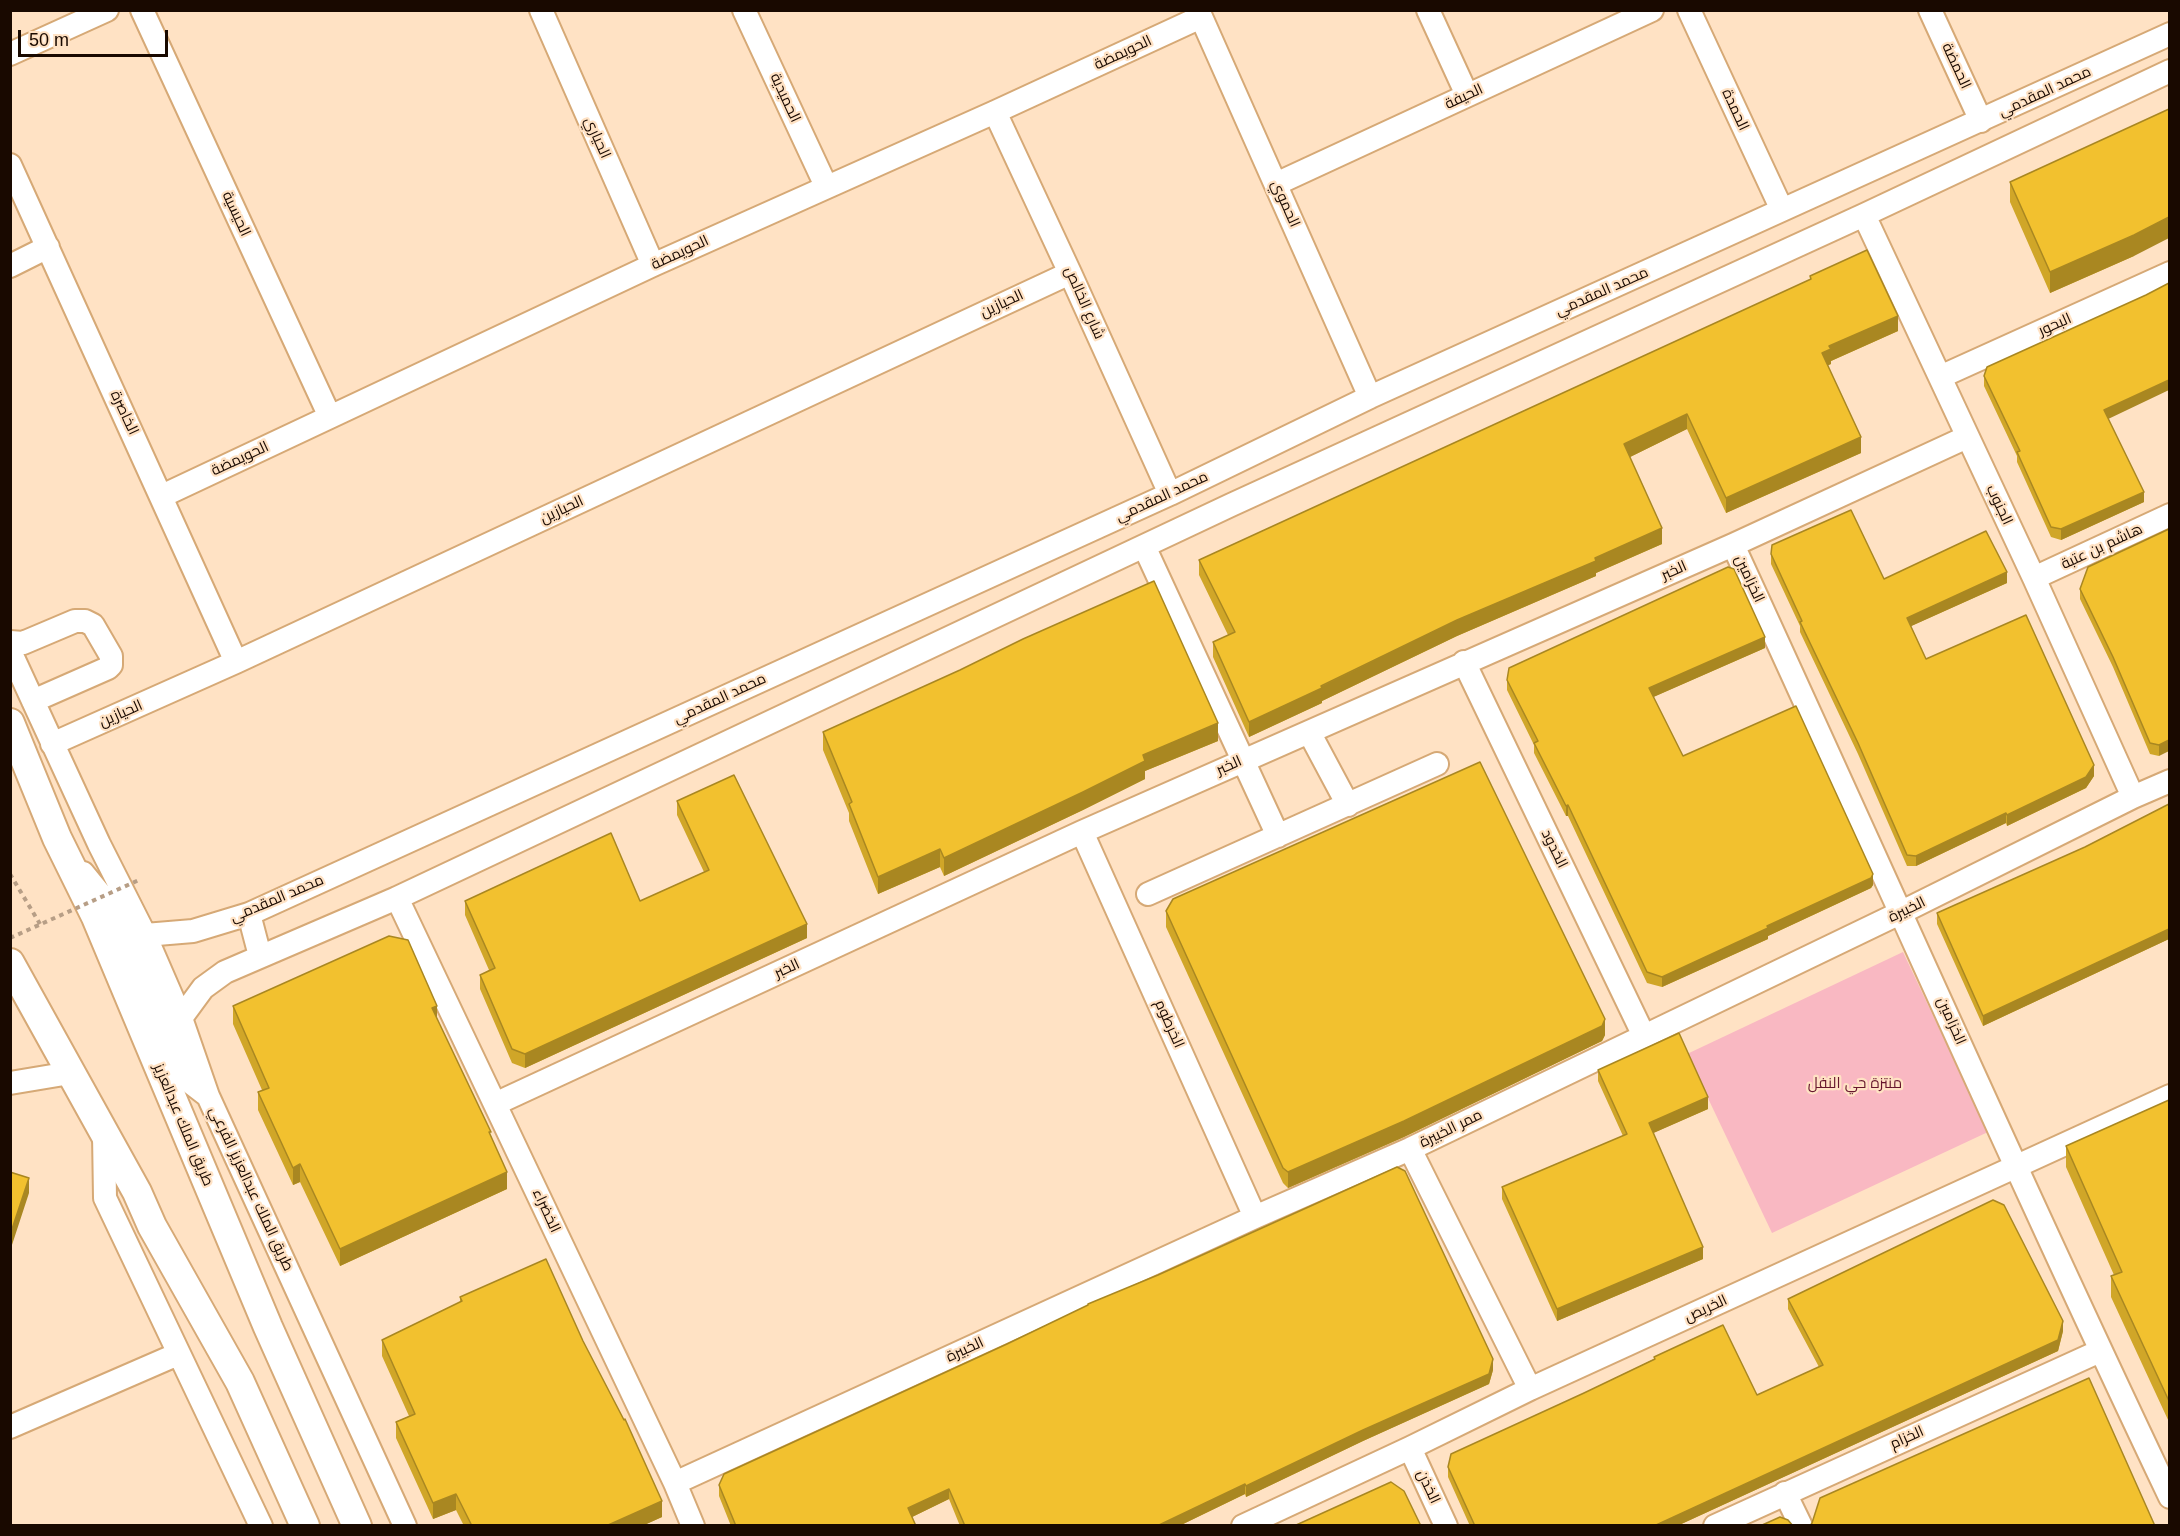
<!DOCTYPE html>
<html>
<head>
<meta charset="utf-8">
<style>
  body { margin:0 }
  #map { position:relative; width:2180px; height:1536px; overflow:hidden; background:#ffe2c4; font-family:Helvetica,sans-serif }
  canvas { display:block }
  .frame { position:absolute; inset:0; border:12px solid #190900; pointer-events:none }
  .scale { position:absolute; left:18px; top:30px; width:150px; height:27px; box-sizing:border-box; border:3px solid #190900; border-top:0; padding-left:8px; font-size:18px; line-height:21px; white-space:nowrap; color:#190900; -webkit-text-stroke:4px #ffe2c4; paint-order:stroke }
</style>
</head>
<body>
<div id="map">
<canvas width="2180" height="1536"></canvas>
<div class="frame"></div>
<div class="scale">50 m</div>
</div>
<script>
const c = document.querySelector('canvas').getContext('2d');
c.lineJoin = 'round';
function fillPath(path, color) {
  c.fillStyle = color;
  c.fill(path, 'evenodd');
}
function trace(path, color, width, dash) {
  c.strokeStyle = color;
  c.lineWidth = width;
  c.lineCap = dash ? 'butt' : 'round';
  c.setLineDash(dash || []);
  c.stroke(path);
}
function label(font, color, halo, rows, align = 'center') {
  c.font = font + ' Helvetica,Cairo,sans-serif';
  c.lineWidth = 4.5;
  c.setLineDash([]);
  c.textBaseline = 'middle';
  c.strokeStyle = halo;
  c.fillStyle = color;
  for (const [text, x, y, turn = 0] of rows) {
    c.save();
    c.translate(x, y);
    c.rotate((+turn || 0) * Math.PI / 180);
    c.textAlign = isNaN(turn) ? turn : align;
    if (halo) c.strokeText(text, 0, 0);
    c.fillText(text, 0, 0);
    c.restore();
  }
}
const green = new Path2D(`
  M1903 952 1988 1132 1772 1233 1687 1054Z`);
const path = new Path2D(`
  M10 874 40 924`);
const minor = new Path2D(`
  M142 10 330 417
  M541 10 653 265
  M744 10 826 186
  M1198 10 1370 397
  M1428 10 1467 95
  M1689 10 1782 210
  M1930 10 1981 121
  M10 54 107 10
  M995 112 1070 273 1170 494
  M10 165 236 662
  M1276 184 1652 10
  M1864 215 2034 578 2133 797
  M10 266 48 247
  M1940 377 2170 273
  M162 496 653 265 995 112 1201 17
  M1733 545C1879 862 2020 1182 2170 1497
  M1144 546 1278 836
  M2034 578 2170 515
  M10 642 23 643 75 621H85L93 625 111 656V665L108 668 33 701
  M10 651 99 844 145 935 181 1018 208 1096
  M1464 662 1644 1036
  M1309 732 1348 805
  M52 744 236 662 1070 273
  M1082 832 1255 1217
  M83 873 118 916 182 1076 208 1096 405 1526
  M1148 894 1437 764
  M397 898 675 1483 693 1526
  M249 914 260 956
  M145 935 193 931 249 914 1170 494 1370 397 2170 34
  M181 1018 203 988 225 972 397 898 1231 505 1864 215 2170 71
  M10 1083 70 1073
  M495 1104 1082 832 1733 545 1967 437
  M104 1134 105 1198 261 1526
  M1410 1149 1530 1389
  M10 1427 178 1354
  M1410 1448 1446 1526
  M675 1483 1255 1217 1410 1149 1902 912 2133 797 2170 781
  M1785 1493 1801 1526
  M1243 1526 1410 1448 1530 1389 2170 1096
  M1715 1526 2100 1351`);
const major = new Path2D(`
  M10 723 57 838 96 917 268 1327 357 1526
  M10 963 137 1192 152 1226 240 1382 305 1526`);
const pathBridge = new Path2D(`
  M10 938 139 880`);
const wall = new Path2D(`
  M2010 182 2134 256 2050 293 2010 202Z
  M1810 276 1898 331 1831 361V364L1828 365 1861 453 1726 513 1687 429 1630 457 1662 544 1596 573V576L1457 636 1322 701V703L1249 737 1213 657V642L1228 635 1199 575V560L1810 280Z
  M1984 376 2108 419 2144 502 2061 540 2051 537 2017 462V456L1984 386Z
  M2169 529 2159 756 2150 754 2113 667 2080 599V589Z
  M1771 554 1884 579 2007 583 1911 626 1926 659 2094 776 2086 788 2007 826 2006 823 1916 866H1907L1858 754 1800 632V626L1771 564Z
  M1765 648 1653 697 1683 756 1873 885 1871 888 1768 936V939L1662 987 1647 983 1568 816H1566L1534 753V745L1507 690V680Z
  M823 732 1218 741 1145 771V779L1083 810 944 876 940 867 878 894 849 821V813L823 750Z
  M677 801 807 938 525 1068 512 1063 480 989V975L489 970 465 915V901H640L704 872 677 815Z
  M2169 804V939L1983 1026 1937 924V913L2085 847Z
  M1166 911 1605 1035 1602 1041 1404 1137 1288 1188 1283 1183 1166 927Z
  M233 1006 437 1018 491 1136 507 1189 340 1266 300 1182 293 1185 258 1110V1092L262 1090 233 1024Z
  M1598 1070 1708 1109 1653 1133 1703 1259 1557 1321 1502 1199V1187L1623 1136 1598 1081Z
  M2169 1100V1422L2111 1297V1276L2114 1275 2066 1167V1146Z
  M460 1297 662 1517 642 1526H464L456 1510 433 1519 396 1438V1422L409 1416 382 1356V1340L460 1302Z
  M1788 1299 2063 1331 2058 1351 1677 1526H1470L1448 1477V1467L1584 1393 1654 1359V1357L1757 1395 1819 1367 1788 1309Z
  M1088 1304 1493 1370 1489 1384 1363 1441 1246 1497 1245 1494 1179 1526H960L949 1499 912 1517 916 1526H731L719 1496V1485L1088 1306Z`);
const shadedWall = new Path2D(`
  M2169 217V238L2134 256 2050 293V272Z
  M1898 316V331L1831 361V364L1822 368V353L1829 346Z
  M2169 380V390L2104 421V410Z
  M1687 414V429L1624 460V444Z
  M1861 437V453L1726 513V498Z
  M2144 492V502L2061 540V529Z
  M1662 528V544L1596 573V576L1457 636 1322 701V703L1249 737V722L1457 620Z
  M2007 572V583L1907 628V618Z
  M1765 637V648L1649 699V688Z
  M1218 723V741L1145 771V779L1083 810 944 876V858L1143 755Z
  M2169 740V751L2159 756V745Z
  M2094 765V776L2086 788 2007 826V815Z
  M1568 805V816H1566V806Z
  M2006 813V823L1916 866V856Z
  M940 849V867L878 894V877Z
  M1873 874V885L1871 888 1768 936V939L1662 987V977Z
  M807 924V938L525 1068V1054Z
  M2169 929V939L1983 1026V1016Z
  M437 1006V1023L432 1008Z
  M1605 1019V1035L1602 1041 1404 1137 1288 1188V1172Z
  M1708 1097V1109L1649 1135V1123Z
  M300 1164V1182L293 1185V1168Z
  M507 1172V1189L340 1266V1249Z
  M29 1178V1193L10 1251V1235Z
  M1703 1247V1259L1557 1321V1309Z
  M2063 1321V1331L2058 1351 1677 1526H1654Z
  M1493 1359V1370L1489 1384 1363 1441 1246 1497V1486Z
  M1245 1484V1494L1179 1526H1157Z
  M949 1489V1499L908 1519V1508Z
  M456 1494V1510L433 1519V1503Z
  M662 1501V1517L642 1526H606Z`);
const building = new Path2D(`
  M2169 109V217L2134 235 2050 272 2010 182Z
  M1867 250 1898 316 1829 346 1831 349 1822 353 1861 437 1726 498 1687 414 1624 444 1662 528 1595 558 1596 561 1457 620 1321 686 1322 688 1249 722 1213 642 1235 632 1199 560 1811 279 1810 276Z
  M2169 283V380L2104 410 2144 492 2061 529 2051 527 2017 452 2020 451 1984 376 1987 367 2146 295Z
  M1851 510 1884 579 1986 531 2007 572 1907 618 1926 659 2026 615 2094 765 2086 777 2007 815 2006 813 1916 856 1907 855 1858 743 1800 622 1802 621 1771 554 1772 545Z
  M2169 529V740L2159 745 2150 743 2113 657 2080 589 2088 567Z
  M1728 567 1734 569 1765 637 1649 688 1683 756 1796 706 1873 874 1871 878 1767 926 1768 928 1662 977 1647 972 1568 805 1566 806 1534 743 1538 741 1507 680 1509 668Z
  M1154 581 1218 723 1143 755 1145 761 1083 792 944 858 940 849 878 877 849 804 852 802 823 732 960 670 1023 639Z
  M1480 762 1605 1019 1602 1026 1404 1121 1288 1172 1283 1168 1166 911 1173 899Z
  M734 775 807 924 525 1054 512 1049 480 975 495 968 465 901 611 833 640 901 709 870 677 801Z
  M2169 804V929L1983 1016 1937 913 2085 847Z
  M389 936 408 940 437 1006 432 1008 491 1132H489L507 1172 340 1249 300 1164 293 1168 258 1092 269 1088 233 1006Z
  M1679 1033 1708 1097 1649 1123 1703 1247 1557 1309 1502 1187 1627 1134 1598 1070Z
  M2169 1100V1401L2111 1276 2122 1272 2066 1146Z
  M1397 1167 1405 1171 1493 1359 1489 1374 1363 1430 1246 1486 1245 1484 1157 1526H965L949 1489 908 1508 916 1526H736L719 1485 724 1474 1007 1344 1088 1305V1304L1158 1275Z
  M10 1172 29 1178 10 1235Z
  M1993 1200 2004 1205 2063 1321 2058 1340 1654 1526H1475L1448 1467 1451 1454 1584 1393 1655 1359 1654 1357 1723 1325 1757 1395 1823 1365 1788 1299Z
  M546 1259 583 1341 624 1420 625 1419 662 1501 606 1526H472L456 1494 433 1503 396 1422 415 1414 382 1340 462 1301 460 1297Z
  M2089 1378 2155 1526H1810L1812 1523 1820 1498Z
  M1391 1482 1404 1491 1421 1526H1294Z
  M1780 1517 1788 1520 1793 1526H1760Z`);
const streetNames = [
  ["الحويمضة",1123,53,-25],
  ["الحمضة",1956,66,65],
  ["محمد المقدمي",2045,92,-25],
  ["الحيفة",1464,97,-25],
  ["الحميدية",785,98,65],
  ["الحمدة",1735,110,65],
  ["الحياري",597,138,66],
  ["الحموي",1285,204,66],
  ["الحيسية",236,214,65],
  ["الحويمضة",680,253,-25],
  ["محمد المقدمي",1602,292,-24],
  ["شارع الخالص",1084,303,66],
  ["الحيازين",1002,304,-25],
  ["البحور",2055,325,-24],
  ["الخاصرة",124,413,65],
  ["الحويمضة",240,459,-25],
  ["محمد المقدمي",1162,497,-25],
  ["الجنوب",1999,505,65],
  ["الحيازين",562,510,-25],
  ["هاشم بن عتبة",2102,547,-25],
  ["الخبر",1674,571,-24],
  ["الخزامين",1749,579,65],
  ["محمد المقدمي",720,699,-25],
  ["الحيازين",121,714,-24],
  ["الخبر",1229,766,-24],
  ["الخدود",1554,849,64],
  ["محمد المقدمي",277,899,-23],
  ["الخبيرة",1907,910,-26],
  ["الخبر",787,969,-25],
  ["الخزامين",1951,1021,66],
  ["الخرطوم",1169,1024,66],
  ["طريق الملك عبدالعزيز",183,1125,67],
  ["ممر الخبيرة",1451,1129,-26],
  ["طريق الملك عبدالعزيز الفرعي",251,1189,65],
  ["الخضراء",546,1211,65],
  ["الخريص",1706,1309,-25],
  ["الخبيرة",965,1350,-25],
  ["الخزام",1907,1438,-24],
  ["الخذن",1428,1487,65]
];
const parkNames = [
  ["منتزة حي النفل",1855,1084]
];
fillPath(green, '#f9b8c2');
trace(minor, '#d6a976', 26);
trace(major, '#d6a976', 32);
trace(path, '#b79e86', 4, [4.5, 4.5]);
trace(minor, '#fff', 22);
trace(major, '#fff', 28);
trace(pathBridge, '#b79e86', 4, [4.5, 4.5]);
fillPath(wall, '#d0a628');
fillPath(shadedWall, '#a98721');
fillPath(building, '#f2c12f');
trace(building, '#a98721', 1.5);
label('15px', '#190900', '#ffe2c4', streetNames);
label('15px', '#66162d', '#ffe2c4', parkNames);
</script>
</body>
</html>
